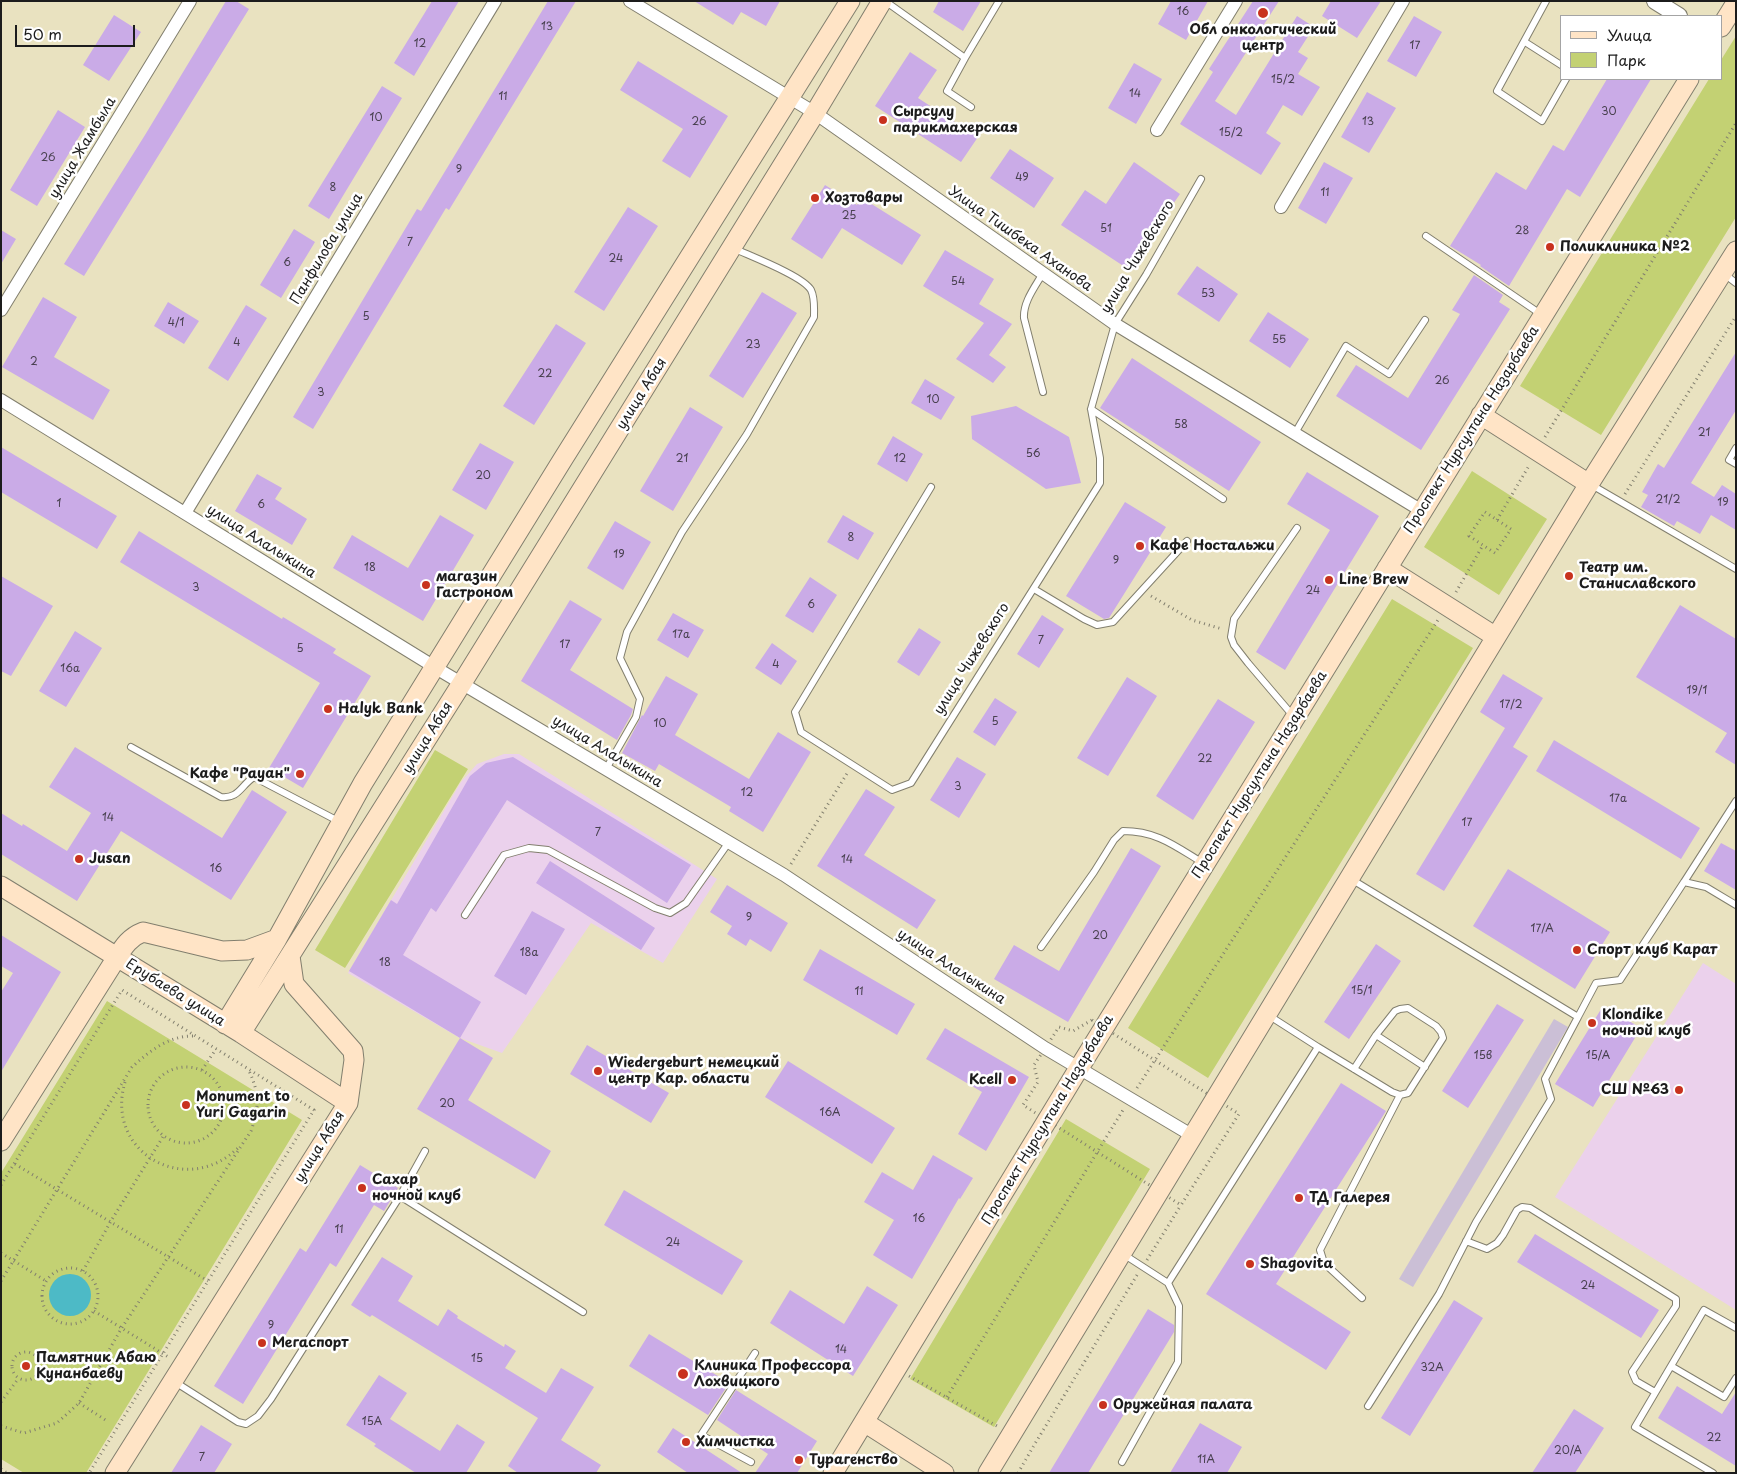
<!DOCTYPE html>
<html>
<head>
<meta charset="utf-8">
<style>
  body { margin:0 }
  #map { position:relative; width:1737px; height:1474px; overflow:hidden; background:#e9e2c0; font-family:"Playpen Sans",sans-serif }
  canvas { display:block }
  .frame { position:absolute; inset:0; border:2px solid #1c1c1c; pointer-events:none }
  .legend { position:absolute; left:1560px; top:15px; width:162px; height:65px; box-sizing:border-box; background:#fff; border:1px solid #a4a4a4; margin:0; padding:6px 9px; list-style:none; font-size:15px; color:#1c1c1c }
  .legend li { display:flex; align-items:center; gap:10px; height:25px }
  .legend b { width:25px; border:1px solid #a4a4a4 }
  .scale { position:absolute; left:15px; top:25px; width:120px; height:22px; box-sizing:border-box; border:2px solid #1c1c1c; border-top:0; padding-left:6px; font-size:15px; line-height:18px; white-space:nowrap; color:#1c1c1c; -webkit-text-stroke:4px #fff; paint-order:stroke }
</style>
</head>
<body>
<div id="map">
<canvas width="1737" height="1474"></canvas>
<div class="frame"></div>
<ul class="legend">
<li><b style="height:6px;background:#ffe4c6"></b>Улица</li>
<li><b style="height:14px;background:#c3d173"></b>Парк</li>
</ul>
<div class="scale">50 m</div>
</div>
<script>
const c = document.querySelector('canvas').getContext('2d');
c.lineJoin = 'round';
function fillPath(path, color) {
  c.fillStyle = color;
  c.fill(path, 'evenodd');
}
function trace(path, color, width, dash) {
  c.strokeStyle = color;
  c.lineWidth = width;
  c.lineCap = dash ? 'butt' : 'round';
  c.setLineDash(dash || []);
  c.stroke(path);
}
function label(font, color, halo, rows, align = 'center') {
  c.font = font + ' "Playpen Sans",sans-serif';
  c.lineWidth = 5;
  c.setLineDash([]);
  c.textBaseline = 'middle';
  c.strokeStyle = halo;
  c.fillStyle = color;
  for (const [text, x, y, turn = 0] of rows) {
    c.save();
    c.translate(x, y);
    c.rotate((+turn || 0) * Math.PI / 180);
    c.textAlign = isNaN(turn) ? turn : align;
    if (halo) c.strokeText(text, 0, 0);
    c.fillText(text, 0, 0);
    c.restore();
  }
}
const built = new Path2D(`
  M504 754H519L717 879 663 963 591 923 502 1053 460 1038 348 973 461 782 477 764Z
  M1703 963 1736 984V1310L1555 1197Z`);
const industrial = new Path2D(`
  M1554 1019 1568 1027 1413 1287 1399 1279Z`);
const green = new Path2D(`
  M1736 36V217L1601 435 1520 386 1709 79H1721V60Z
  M1472 471 1547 519 1499 595 1424 547Z
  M1392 599 1473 648 1208 1078 1128 1028Z
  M435 750 468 769 345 968 315 950Z
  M107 1001 302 1120 86 1473H24L1 1459V1173Z
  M1066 1119 1150 1169 994 1427 910 1379Z`);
const water = new Path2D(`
  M49 1295a21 21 0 1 1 42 0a21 21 0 1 1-42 0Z`);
const building = new Path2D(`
  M226 1H236L249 9 84 276 64 264 145 135Z
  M432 1H459L414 76 394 63Z
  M548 1H576L449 210 446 208 313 429 293 417 417 209 421 211Z
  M694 1H780L766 26 741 12 733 25Z
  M939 1H981L963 31 933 12Z
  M1171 1H1208L1186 40 1158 24Z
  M1253 1H1279L1215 101 1236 115 1297 16 1314 27 1298 52 1308 58 1298 74 1320 87 1302 116 1283 105 1266 133 1281 143 1261 175 1180 124 1213 72 1209 69Z
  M1331 1H1381L1357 38 1322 16Z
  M114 15 141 32 109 81 83 65Z
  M1414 16 1442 32 1416 77 1387 61Z
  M910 52 937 70 918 98 978 137 961 162 875 106Z
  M638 61 728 116 690 178 662 161 683 129 620 90Z
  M1134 63 1162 79 1136 124 1108 108Z
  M1607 79H1651L1580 197 1567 189 1509 286 1480 266 1481 265 1450 246 1496 172 1526 190 1553 145 1564 151Z
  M382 86 402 98 329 219 308 206Z
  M1367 92 1396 108 1369 153 1341 137Z
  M58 110 85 127 37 206 10 190Z
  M1010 149 1054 178 1034 208 990 178Z
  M1134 162 1180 194 1128 269 1061 225 1085 190 1106 204Z
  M1324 162 1353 178 1326 224 1298 208Z
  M825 185 857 205 862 198 921 235 902 265 842 228 822 259 791 239Z
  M628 207 658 226 604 311 574 292Z
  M294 229 315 242 281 298 260 285Z
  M1 230 16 239 1 264Z
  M945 250 994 279 979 304 1012 324 989 355 1006 367 993 383 956 359 984 323 923 286Z
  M1197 266 1238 294 1219 322 1177 294Z
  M1474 275 1503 295 1499 302 1510 309 1421 450 1336 396 1356 365 1408 398 1460 314 1452 310Z
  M762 292 797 313 743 398 709 376Z
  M43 297 77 317 54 357 110 390 93 420 2 367Z
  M168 302 199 321 184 344 154 326Z
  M246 305 267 318 228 381 208 368Z
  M1268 312 1309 339 1290 368 1249 341Z
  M556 324 586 343 534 425 503 406Z
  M1736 352V410L1691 483 1714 497 1722 485 1736 494V530L1711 515 1700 534 1677 521 1674 526 1641 507 1648 495 1642 492 1658 464 1664 468Z
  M1132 358 1261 442 1229 491 1100 408Z
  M925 379 955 397 941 420 911 403Z
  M1016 406 1069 437 1081 483 1046 489 972 439 971 416Z
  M690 407 723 427 673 511 640 491Z
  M893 436 923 454 907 482 877 464Z
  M480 443 514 462 486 510 452 490Z
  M1 447 117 516 97 549 1 492Z
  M1307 472 1379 516 1285 670 1256 652 1330 530 1287 504Z
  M257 474 282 488 275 499 307 519 292 545 235 511Z
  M1125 502 1166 527 1109 618 1104 619 1066 596Z
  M440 515 474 535 423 621 333 568 352 535 408 568Z
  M843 515 874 533 858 560 827 542Z
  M615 521 651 542 623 590 587 568Z
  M139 531 282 619 283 617 336 649 333 653 371 676 303 788 269 768 320 683 120 562Z
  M1 576 53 606 11 676 1 671Z
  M810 577 837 595 813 633 785 616Z
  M570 600 602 619 570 670 633 709 631 715 617 740 521 681Z
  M1680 605 1736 639V765L1715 752 1727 733 1636 677Z
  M673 613 704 630 688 658 657 640Z
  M1042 615 1064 629 1039 668 1017 654Z
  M919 628 941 642 919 676 897 662Z
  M75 631 102 648 66 707 39 691Z
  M772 643 797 661 781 685 755 668Z
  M1503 674 1543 698 1513 747 1528 756 1444 891 1416 874 1505 728 1480 712Z
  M666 676 698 694 675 735 749 779 778 732 811 752 763 832 729 811 731 807 659 764 655 771 622 753 642 715 643 716Z
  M1127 677 1157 696 1108 776 1077 758Z
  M995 698 1017 712 995 746 973 732Z
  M1218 699 1255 722 1193 820 1156 796Z
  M1554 740 1700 828 1681 859 1536 771Z
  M75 747 222 838 252 790 287 812 231 900 121 831 77 901 1 854V813L22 826 23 824 67 851 91 813 49 787Z
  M513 757 691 865 667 903 507 800 436 912 431 908 403 955 481 1002 460 1038 349 971 391 900 397 904 470 776 486 763Z
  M957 757 986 774 959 818 930 800Z
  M866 789 895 807 864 855 936 900 917 929 817 866Z
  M1721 843 1736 851V890L1704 871Z
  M1131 848 1161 866 1068 1022 994 979 1014 945 1059 971Z
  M550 861 655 928 641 950 536 883Z
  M1508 869 1610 932 1575 989 1473 926Z
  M727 885 788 923 771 952 750 939 746 946 727 934 732 926 710 912Z
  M532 911 565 929 526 995 494 976Z
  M1 935 61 972 1 1072V992L13 973 1 966Z
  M1376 944 1401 961 1349 1039 1324 1022Z
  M820 949 915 1004 897 1035 803 980Z
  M1497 1004 1524 1020 1468 1108 1442 1091Z
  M1603 1006 1641 1028 1593 1107 1555 1084Z
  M945 1028 1029 1077 986 1151 958 1134 982 1092 926 1059Z
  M460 1038 493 1058 468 1100 551 1151 535 1179 417 1109Z
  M587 1045 669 1093 651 1123 570 1074Z
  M788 1061 895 1128 872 1164 765 1097Z
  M1341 1083 1386 1111 1276 1284 1351 1332 1326 1370 1206 1294Z
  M933 1155 973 1178 960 1199 959 1198 912 1279 873 1255 894 1220 864 1202 882 1172 913 1190Z
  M360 1165 398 1188 384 1211 374 1205 336 1267 330 1263 243 1404 214 1386 300 1248 306 1252Z
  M624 1190 743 1261 722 1295 604 1225Z
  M1535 1234 1659 1310 1641 1338 1517 1262Z
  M382 1257 413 1276 398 1301 438 1326 448 1309 458 1316 457 1318 504 1347 505 1344 516 1351 505 1368 546 1393 561 1368 594 1387 561 1440 601 1465 596 1473H518L508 1466 538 1418 372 1315 370 1317 351 1305Z
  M867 1286 898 1305 853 1376 770 1323 790 1290 844 1324Z
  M1454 1300 1483 1318 1410 1436 1381 1418Z
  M1148 1309 1174 1325V1332L1088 1473H1049Z
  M649 1334 726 1381 725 1383 728 1385 708 1415 629 1366Z
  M379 1375 407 1393 390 1419 440 1451 457 1424 485 1442 466 1473H416L374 1446 376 1444 346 1425Z
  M1677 1386 1722 1414 1736 1392V1466L1658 1418Z
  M736 1390 817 1441 797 1473H755L768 1454 717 1420Z
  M1574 1409 1604 1428 1575 1473H1532Z
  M1200 1423 1242 1447 1227 1473H1170Z
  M201 1425 232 1444 214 1473H171Z
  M673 1428 742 1473H688L657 1452Z`);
const path = new Path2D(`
  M1545 437 1736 123
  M1625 494 1736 316
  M1485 512 1511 529 1495 553 1469 536Z
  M1497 520 1530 464
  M1456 592 1483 545
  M1151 596 1192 620 1222 629
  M791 864 848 772
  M1092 1020 1239 1114 1181 1205 1023 1105 1038 1082 1034 1065 1059 1027 1073 1031Z
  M148 1105a38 38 0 1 1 76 0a38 38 0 1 1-76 0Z
  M202 1070 216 1049
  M125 1082C104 1153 187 1199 239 1147
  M1137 1088 1438 620
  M15 1164 208 1281
  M1 1185 122 990 314 1110 89 1473
  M1 1253 46 1281
  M1147 1260 1181 1205
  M42 1296a28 28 0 1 1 56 0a28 28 0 1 1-56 0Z
  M83 1271 111 1221 164 1135
  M1 1281 132 1067C150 1051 168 1036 193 1036
  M94 1311 170 1358
  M12 1366a14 14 0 1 1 28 0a14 14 0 1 1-28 0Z
  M909 1376 997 1426
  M947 1397 1123 1110
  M1 1402 18 1379
  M79 1403 107 1421
  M1 1426 24 1433 57 1423 79 1403 121 1329 251 1131C259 1108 260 1094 249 1071
  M1 1469 7 1473
  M1018 1473 1033 1447 1137 1275`);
const service = new Path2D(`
  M885 1 965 58 999 1
  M1546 1 1497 91 1542 121 1566 79
  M1525 42 1561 65
  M965 58 947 91 971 107
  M1426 236 1542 315
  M1043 273C1035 287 1023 302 1024 318L1043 392
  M1723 273 1736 283
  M1091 409 1223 499
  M1295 433 1346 346 1389 374 1425 320
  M1736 448 1729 460 1736 464
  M1590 484 1736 569
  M931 487 795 712 801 732 892 790 911 783 1100 483V458L1091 409 1115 324 1146 275 1201 179
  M1034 589 1084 619 1097 625 1113 622 1187 541
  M1294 717 1248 663 1234 645 1231 637 1234 619 1297 528
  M131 747 221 797C239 799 241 785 254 777L340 822
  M606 769 636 717 640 699 620 658 627 632 682 532 747 434 814 317C814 308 815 298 811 290 803 276 750 256 733 248
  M1351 879 1578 1017 1545 1079 1551 1099 1476 1222 1439 1294 1368 1406
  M1684 882 1736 801
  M465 915 504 855 529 848 548 850 655 908 670 913 686 903 729 842
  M1041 947 1094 872 1114 840 1123 831C1157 831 1175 846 1203 863
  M1578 1017 1596 983 1620 980 1684 882 1706 887 1736 905
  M1376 1035 1425 1067
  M1318 1047 1392 1092 1400 1095 1408 1093 1443 1038 1441 1032 1436 1026 1408 1008 1400 1009 1395 1011 1376 1035 1354 1069
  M400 1196 583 1312
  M1466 1241 1487 1249 1497 1243 1503 1235 1517 1210 1522 1207 1530 1208 1676 1299V1306L1632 1372 1636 1381 1655 1392
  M1123 1254 1168 1283 1318 1047 1268 1015
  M1362 1298 1324 1263 1320 1250 1400 1095
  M1671 1366 1724 1397 1736 1378
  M175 1382 238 1422 246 1424 258 1416 271 1399 400 1196 425 1151
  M751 1462 701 1435 755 1353
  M1122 1462 1178 1362 1179 1306 1168 1283
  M1713 1473 1635 1427 1704 1310 1736 1328`);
const minor = new Path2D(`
  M630 1 815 113 1115 324 1422 511
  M1157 130 1236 1
  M1281 207 1403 1
  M1 310 190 1
  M1 400 446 674 784 875 1045 1048 1193 1136
  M185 513 495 1`);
const tertiary = new Path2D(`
  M1655 1 1679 16`);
const secondary = new Path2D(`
  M1721 27 1736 3
  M1481 415 1589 484
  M1387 568 1496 637
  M1 886 241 1033 348 1103
  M225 1024 277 939 363 783 563 459 850 1
  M241 1033 462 683 815 113 882 1
  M1 1141 117 957C124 946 130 937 143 932L222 951 247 950 277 939
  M864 1422 944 1473
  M115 1473 348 1103 354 1060 353 1051 294 984 290 956
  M833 1473 1079 1068 1689 79
  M988 1473 1589 484 1736 251`);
const markers = [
  [1263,13,6,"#c8321e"],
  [883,120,5,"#c8321e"],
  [815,198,5,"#c8321e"],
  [1550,247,5,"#c8321e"],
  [1140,546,5,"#c8321e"],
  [1569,576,5,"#c8321e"],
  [1329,580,5,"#c8321e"],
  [426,585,5,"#c8321e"],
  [328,709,5,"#c8321e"],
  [300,774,5,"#c8321e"],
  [79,859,5,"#c8321e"],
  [1577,950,5,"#c8321e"],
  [1592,1023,5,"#c8321e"],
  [598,1071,5,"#c8321e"],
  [1012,1080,5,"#c8321e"],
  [1679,1090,5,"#c8321e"],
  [186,1105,5,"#c8321e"],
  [362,1188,5,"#c8321e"],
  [1299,1198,5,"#c8321e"],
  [1250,1264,5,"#c8321e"],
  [262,1343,5,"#c8321e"],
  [26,1366,5,"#c8321e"],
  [683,1374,6,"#c8321e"],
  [1103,1405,5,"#c8321e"],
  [686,1442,5,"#c8321e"],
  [799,1460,5,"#c8321e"]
];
const numberNames = [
  ["16",1183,12],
  ["13",547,27],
  ["12",420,44],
  ["17",1415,46],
  ["15/2",1283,80],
  ["14",1135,94],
  ["11",503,97],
  ["30",1609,112],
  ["10",376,118],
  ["26",699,122],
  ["13",1368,122],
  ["15/2",1231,133],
  ["26",48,158],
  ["9",459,170],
  ["49",1022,178],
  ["8",333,188],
  ["11",1325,193],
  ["25",849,216],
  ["51",1106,229],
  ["28",1522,231],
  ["7",410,243],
  ["24",616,259],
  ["6",287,263],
  ["54",958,282],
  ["53",1208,294],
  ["5",366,317],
  ["4/1",176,323],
  ["55",1279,340],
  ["4",237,343],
  ["23",753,345],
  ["2",34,362],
  ["22",545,374],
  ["26",1442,381],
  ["3",321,393],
  ["10",933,400],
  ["58",1181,425],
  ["21",1704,433],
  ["56",1033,454],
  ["21",682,459],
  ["12",900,459],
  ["20",483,476],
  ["21/2",1668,500],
  ["19",1723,503],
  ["1",59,504],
  ["6",261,505],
  ["8",851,538],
  ["19",619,555],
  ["9",1116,561],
  ["18",370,568],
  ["3",196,588],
  ["24",1313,591],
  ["6",811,605],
  ["17а",681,635],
  ["7",1041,641],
  ["17",565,645],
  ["5",300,649],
  ["4",776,665],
  ["16а",70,669],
  ["19/1",1697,691],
  ["17/2",1511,705],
  ["5",995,722],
  ["10",660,724],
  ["22",1205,759],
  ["3",958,787],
  ["12",747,793],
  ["17а",1618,799],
  ["14",108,818],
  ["17",1467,823],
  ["7",598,833],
  ["14",847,860],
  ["16",216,869],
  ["9",749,918],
  ["17/А",1542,929],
  ["20",1100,936],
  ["18а",529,953],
  ["18",385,963],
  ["15/1",1362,991],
  ["11",859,992],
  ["15в",1483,1056],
  ["15/А",1598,1056],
  ["20",447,1104],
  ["16А",830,1113],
  ["16",919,1219],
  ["11",339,1230],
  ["24",673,1243],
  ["24",1588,1286],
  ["9",271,1326],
  ["14",841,1350],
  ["15",477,1359],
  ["32А",1432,1368],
  ["15А",372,1422],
  ["22",1714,1438],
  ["20/А",1568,1451],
  ["7",202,1458],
  ["11А",1206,1460]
];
const poiNames = [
  ["Обл онкологический",1263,30,"center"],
  ["центр",1263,46,"center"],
  ["Сырсулу",893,112],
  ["парикмахерская",893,128],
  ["Хозтовары",825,198],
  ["Поликлиника №2",1560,247],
  ["Кафе Ностальжи",1150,546],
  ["Театр им.",1579,568],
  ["Станиславского",1579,584],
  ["магазин",436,577],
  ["Гастроном",436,593],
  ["Line Brew",1339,580],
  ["Halyk Bank",338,709],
  ["Кафе \"Рауан\"",290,774,"right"],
  ["Jusan",89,859],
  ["Спорт клуб Карат",1587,950],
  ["Klondike",1602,1015],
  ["ночной клуб",1602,1031],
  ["Wiedergeburt немецкий",608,1063],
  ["центр Кар. области",608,1079],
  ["Kcell",1002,1080,"right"],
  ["СШ №63",1669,1090,"right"],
  ["Monument to",196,1097],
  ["Yuri Gagarin",196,1113],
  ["Сахар",372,1180],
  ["ночной клуб",372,1196],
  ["ТД Галерея",1309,1198],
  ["Shagovita",1260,1264],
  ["Мегаспорт",272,1343],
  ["Памятник Абаю",36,1358],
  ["Кунанбаеву",36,1374],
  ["Клиника Профессора",694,1366],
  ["Лохвицкого",694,1382],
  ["Оружейная палата",1113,1405],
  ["Химчистка",696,1442],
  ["Турагенство",809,1460]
];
const streetNames = [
  ["улица Жамбыла",83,148,-59],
  ["Улица Тишбека Аханова",1020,239,35],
  ["Панфилова улица",327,249,-59],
  ["улица Чижевского",1138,257,-59],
  ["улица Абая",642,394,-58],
  ["Проспект Нурсултана Назарбаева",1472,430,-58],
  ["улица Алалыкина",261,542,32],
  ["улица Чижевского",972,659,-58],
  ["улица Абая",428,738,-58],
  ["улица Алалыкина",607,752,31],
  ["Проспект Нурсултана Назарбаева",1260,775,-58],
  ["улица Алалыкина",951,967,33],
  ["Ерубаева улица",175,993,32],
  ["Проспект Нурсултана Назарбаева",1048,1120,-59],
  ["улица Абая",320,1147,-58]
];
fillPath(built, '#ebd1ec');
fillPath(industrial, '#cbbfd6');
fillPath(green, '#c3d173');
fillPath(water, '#4dbac6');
fillPath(building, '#caabe7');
trace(service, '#827f6e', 8);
trace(minor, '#827f6e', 14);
trace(tertiary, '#827f6e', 18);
trace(secondary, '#827f6e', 21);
trace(path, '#827f6e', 3, [1, 4]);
trace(service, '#fff', 6);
trace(minor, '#fff', 12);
trace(tertiary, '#fff', 16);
trace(secondary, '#ffe4c6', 19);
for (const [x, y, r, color] of markers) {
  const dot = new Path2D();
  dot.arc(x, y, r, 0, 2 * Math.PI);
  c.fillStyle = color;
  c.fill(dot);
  trace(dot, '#fff', 2);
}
label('11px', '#48404f', null, numberNames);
label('bold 14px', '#1c1c1c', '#fff', poiNames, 'left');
label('14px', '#1c1c1c', '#fff', streetNames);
</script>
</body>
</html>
